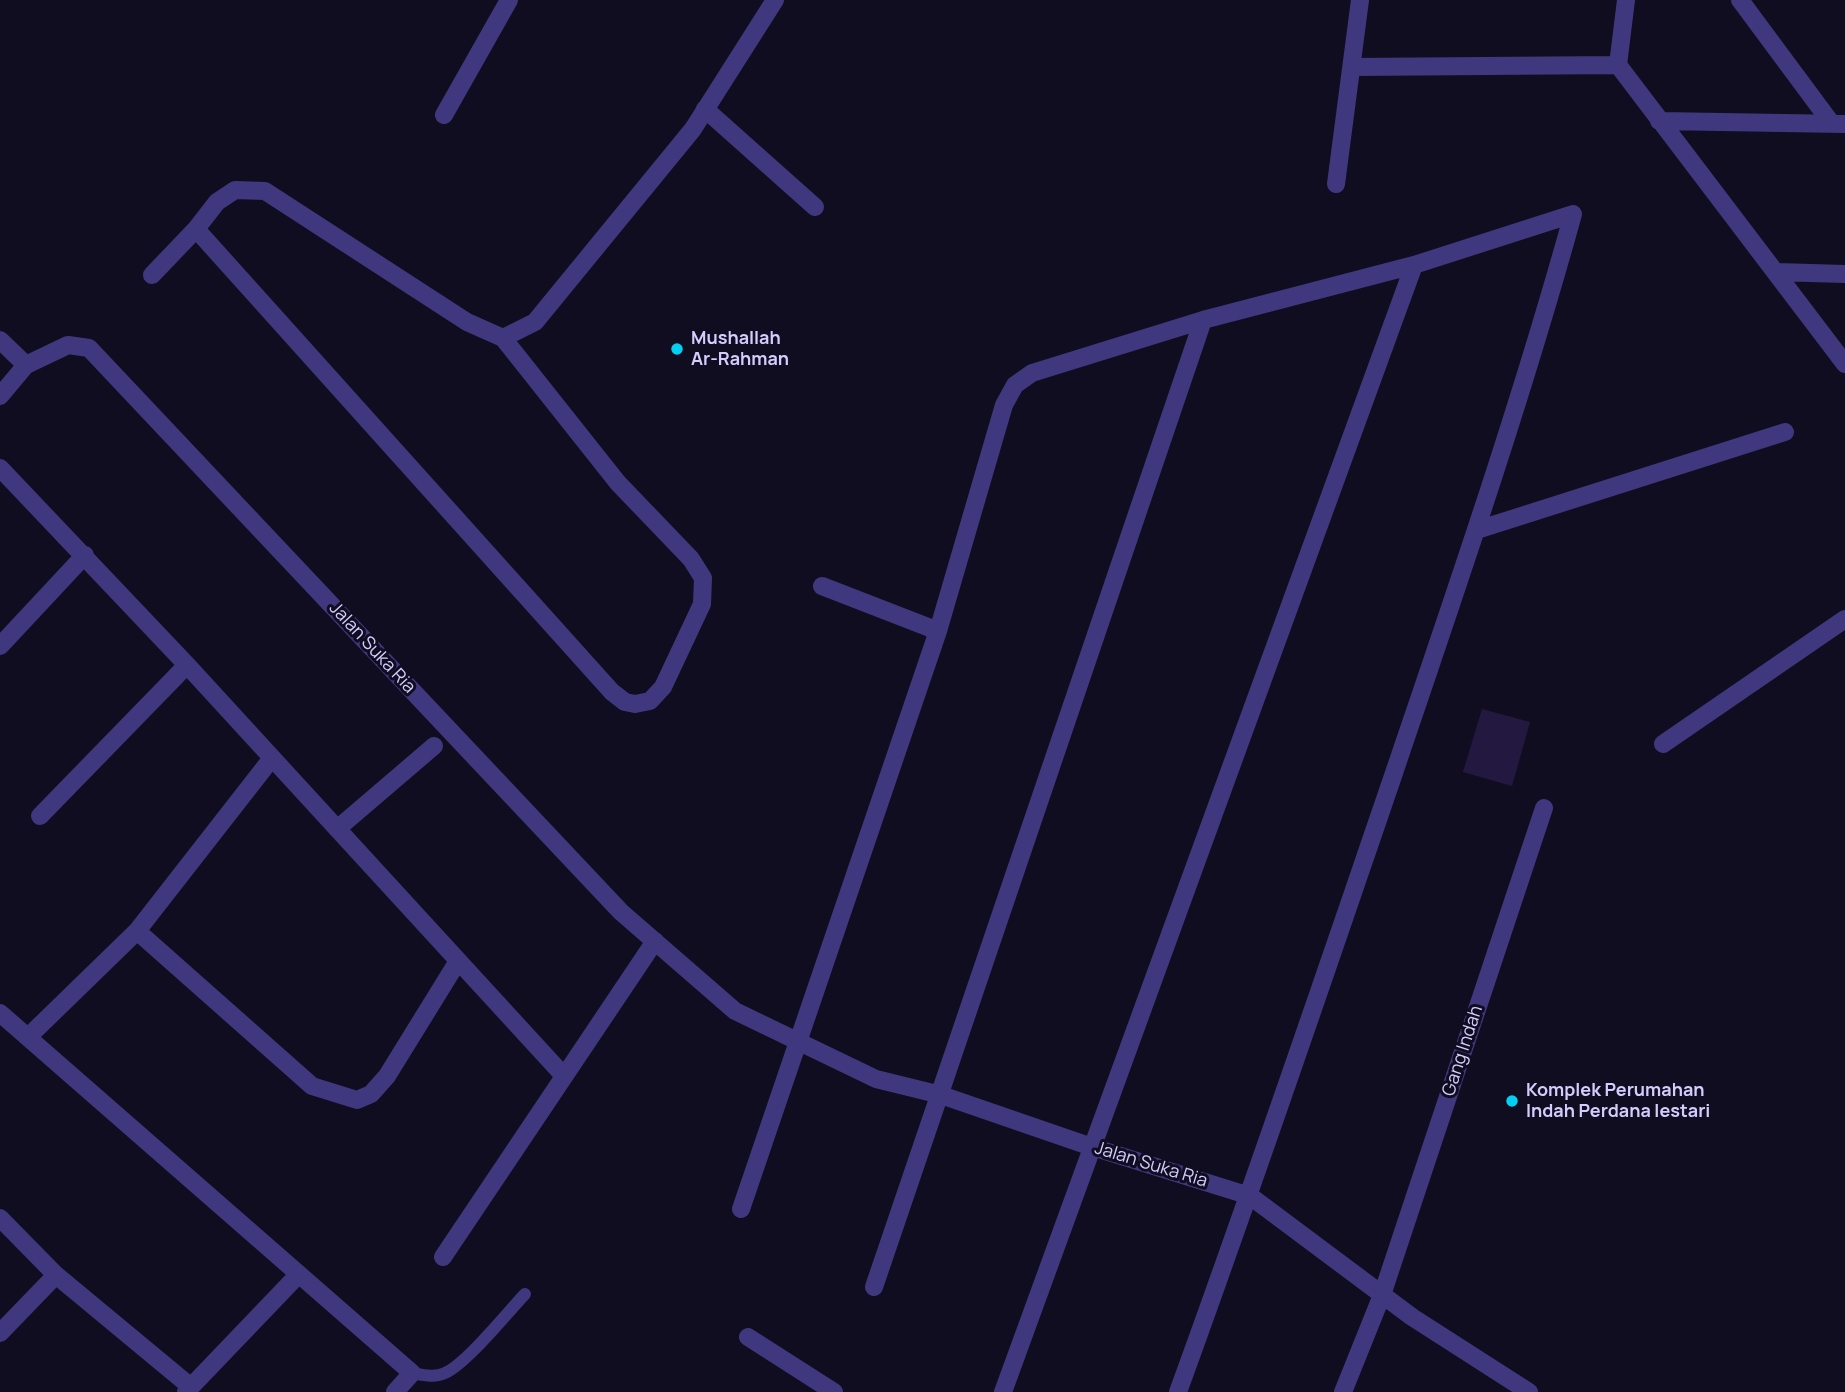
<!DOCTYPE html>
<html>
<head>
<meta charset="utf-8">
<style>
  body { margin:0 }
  canvas { display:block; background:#110d20 }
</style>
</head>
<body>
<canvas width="1845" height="1392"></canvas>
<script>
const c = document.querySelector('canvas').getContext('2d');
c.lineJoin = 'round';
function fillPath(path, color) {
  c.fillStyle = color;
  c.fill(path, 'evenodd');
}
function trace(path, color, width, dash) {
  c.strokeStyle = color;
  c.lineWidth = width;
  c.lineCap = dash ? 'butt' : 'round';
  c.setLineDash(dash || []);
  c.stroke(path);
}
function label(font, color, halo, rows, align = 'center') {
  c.font = font + ' Manrope,sans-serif';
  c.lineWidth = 6;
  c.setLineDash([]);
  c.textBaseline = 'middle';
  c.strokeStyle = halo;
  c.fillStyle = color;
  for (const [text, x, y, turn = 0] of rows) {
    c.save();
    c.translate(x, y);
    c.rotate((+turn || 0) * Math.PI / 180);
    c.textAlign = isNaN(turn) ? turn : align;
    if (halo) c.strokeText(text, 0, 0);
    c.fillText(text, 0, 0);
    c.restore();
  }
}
const building = new Path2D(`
  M1482 709 1530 722 1512 786 1463 772Z`);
const lane = new Path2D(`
  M412 1373C423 1375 435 1378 445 1373 466 1364 507 1313 525 1294`);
const street = new Path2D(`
  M1626 0 1618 65 1845 364
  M1740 0 1832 124
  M1353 67 1618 65
  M705 109 815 207
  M444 115 509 0
  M1659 121 1845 124
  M1336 184 1360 0
  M1776 272 1845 274
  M152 275 196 229
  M503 338 618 483 691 559 703 578 702 604 663 687 650 701 635 704 625 702 612 692 196 229 217 202 235 190 265 191 467 322 503 338 535 322 693 129 775 0
  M0 340 26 365
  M0 396 26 365 68 345 89 348 621 912 735 1011 876 1079 941 1095 1092 1147 1250 1196 1412 1317 1529 1392
  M0 468 187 665 564 1076
  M1477 530 1785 432
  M822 586 938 631
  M0 646 85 555
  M1663 744 1845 619
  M40 816 187 665
  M337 829 434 746
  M137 931 312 1086 357 1100 371 1094 387 1076 458 961
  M0 1013 412 1373 395 1392
  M28 1037 137 931 272 758
  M741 1209 938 631 1004 405 1015 385 1032 373 1203 320 1414 265 1573 214C1521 402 1457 587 1394 773 1323 980 1253 1187 1178 1392
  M0 1218 56 1275 191 1387
  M443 1257 655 941
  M874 1287 1203 320
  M0 1333 56 1275
  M748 1337 834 1392
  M186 1392 299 1274
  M1003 1392 1414 265
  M1343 1392 1382 1295 1544 808`);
const markers = [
  [677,349,7,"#03cff3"],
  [1512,1101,7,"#03cff3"]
];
const poiNames = [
  ["Mushallah",691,339],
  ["Ar-Rahman",691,360],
  ["Komplek Perumahan",1526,1091],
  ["Indah Perdana lestari",1526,1112]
];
const streetNames = [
  ["Jalan Suka Ria",372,648,47],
  ["Gang Indah",1463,1051,-72],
  ["Jalan Suka Ria",1151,1165,17]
];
fillPath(building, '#231940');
trace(lane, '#3f387e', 12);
trace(street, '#3f387e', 18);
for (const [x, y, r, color] of markers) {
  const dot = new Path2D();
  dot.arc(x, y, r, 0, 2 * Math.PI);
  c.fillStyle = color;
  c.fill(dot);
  trace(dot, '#110d20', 2.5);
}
label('bold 18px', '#d5ccfe', '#110d20', poiNames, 'left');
label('18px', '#d5ccfe', '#110d20', streetNames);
</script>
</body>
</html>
